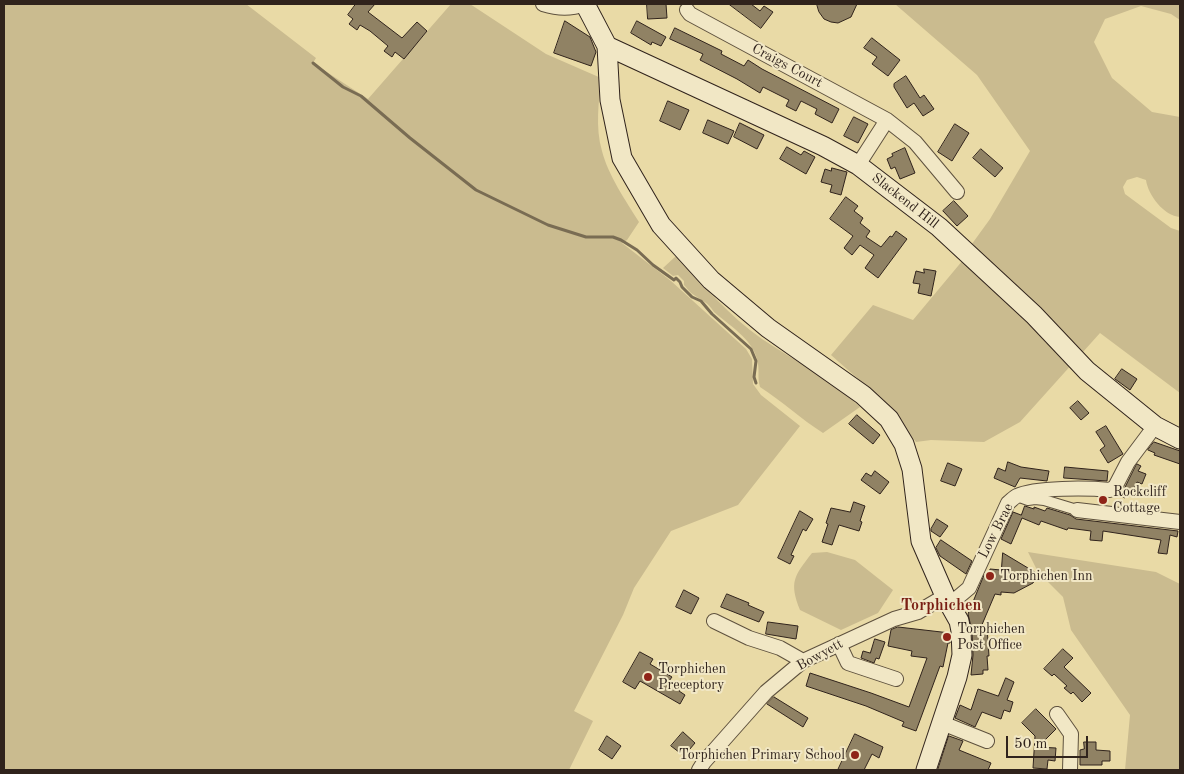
<!DOCTYPE html>
<html>
<head>
<meta charset="utf-8">
<style>
  body { margin:0 }
  #map { position:relative; width:1184px; height:774px; overflow:hidden; background:#e9daa6; font-family:"Old Standard TT",serif }
  canvas { display:block }
  .frame { position:absolute; inset:0; border:5px solid #30231c; pointer-events:none }
  .scale { position:absolute; left:1006px; top:736px; width:82px; height:22px; box-sizing:border-box; border:2px solid #30231c; border-top:0; padding-left:6px; font-size:15px; line-height:18px; white-space:nowrap; color:#30231c; -webkit-text-stroke:4px #f1e7c5; paint-order:stroke }
</style>
</head>
<body>
<div id="map">
<canvas width="1184" height="774"></canvas>
<div class="frame"></div>
<div class="scale">50 m</div>
</div>
<script>
const c = document.querySelector('canvas').getContext('2d');
c.lineJoin = 'round';
function fillPath(path, color) {
  c.fillStyle = color;
  c.fill(path, 'evenodd');
}
function trace(path, color, width, dash) {
  c.strokeStyle = color;
  c.lineWidth = width;
  c.lineCap = dash ? 'butt' : 'round';
  c.setLineDash(dash || []);
  c.stroke(path);
}
function label(font, color, halo, rows, align = 'center') {
  c.font = font + ' "Old Standard TT",serif';
  c.lineWidth = 4;
  c.setLineDash([]);
  c.textBaseline = 'middle';
  c.strokeStyle = halo;
  c.fillStyle = color;
  for (const [text, x, y, turn = 0] of rows) {
    c.save();
    c.translate(x, y);
    c.rotate((+turn || 0) * Math.PI / 180);
    c.textAlign = isNaN(turn) ? turn : align;
    if (halo) c.strokeText(text, 0, 0);
    c.fillText(text, 0, 0);
    c.restore();
  }
}
const green = new Path2D(`
  M4 4H246L316 58 313 63 368 99 451 4H470L546 54 601 78C599 102 595 127 602 151 608 175 626 201 639 222L627 240 622 243 671 281 746 349 752 359 753 384 761 395 800 426 738 505 671 531 634 588 623 615 574 711 593 721 569 770H4Z
  M895 4H1180V20L1171 14 1141 6 1105 19 1094 42 1112 78 1152 112 1180 117V217C1164 216 1148 195 1146 180L1137 177 1127 180 1123 187 1125 194 1171 228 1180 231V393L1100 333 1020 422 984 442 931 440 916 442 882 400 831 355 873 305 913 320 968 254 969 248 990 219 1030 151 977 75Z
  M676 256C703 285 729 316 762 339 795 361 831 379 860 407L823 433C801 419 782 401 760 387 757 377 760 369 757 359 752 339 729 325 714 312 708 302 702 301 694 295 690 293 687 288 684 285V281L678 275 673 276 663 268Z
  M827 552 855 560 893 590 878 613 841 630 800 610C789 582 794 576 812 553Z
  M1028 552 1156 572 1180 584V770H1125L1130 715 1071 630 1063 597 1038 572Z`);
const stream = new Path2D(`
  M313 63 343 87 361 96 410 138 476 190 548 225 586 237H613L621 240 637 250 653 265 674 280 676 278 680 282 682 287 692 297 701 301 712 314 751 349 756 361 754 377 756 383`);
const building = new Path2D(`
  M356 4H375L368 12 402 38 417 22 427 31 404 59 395 52 392 57 384 51 388 46 370 31 360 25 357 30 349 24 353 19 348 15Z
  M647 4H666L667 18 648 19Z
  M729 4H751L760 11 764 6 773 12 761 28Z
  M817 4H857L851 17 838 23 831 22 824 19 819 12Z
  M565 21 590 37 596 52 591 66 554 53Z
  M637 21 666 37 661 46 652 42 651 45 631 33Z
  M675 28 722 51 721 54 744 66 748 60 762 69 839 109 832 123 815 114 817 109 801 101 796 111 786 106 789 100 763 87 760 93 737 79 700 60 703 54 670 39Z
  M872 38 900 60 888 76 872 64 877 57 864 48Z
  M906 76 920 98 924 95 934 109 923 116 914 103 907 108 894 87V84Z
  M668 101 689 110 680 130 660 121Z
  M854 117 868 124 858 143 844 136Z
  M708 120 734 131 728 144 703 133Z
  M740 123 764 135 757 149 734 137Z
  M955 124 969 133 952 161 938 152Z
  M787 147 801 155 804 151 815 157 806 174 780 159Z
  M905 148 915 173 900 179 895 167 891 169 887 159 893 156 892 154Z
  M981 149 1003 168 995 177 973 158Z
  M832 168 847 172 841 195 830 192 832 185 821 182 825 169 831 171Z
  M846 197 858 206 854 211 863 218 860 223 870 231 866 237 881 247 890 236 892 237 896 231 907 239 878 278 865 268 874 255 860 245 852 255 844 248 853 236 830 219Z
  M954 201 968 216 957 226 943 211Z
  M924 269 936 271 931 296 918 293 920 284 913 283 916 271 924 273Z
  M1122 369 1137 379 1130 390 1115 379Z
  M1078 401 1089 413 1081 420 1070 408Z
  M857 415 880 435 873 444 849 424Z
  M1106 426 1123 454 1108 463 1100 450 1105 446 1096 432Z
  M1154 442 1180 451V464L1154 455 1155 453 1148 450Z
  M1008 462 1021 467 1049 471 1047 481 1020 478 1015 487 994 478 998 468 1005 471Z
  M948 463 962 469 955 486 941 481Z
  M1137 464 1141 466 1138 471 1146 474 1142 484 1137 482 1130 496 1126 494 1125 498 1119 495 1123 491Z
  M1065 467 1108 471 1107 481 1064 478Z
  M875 471 889 482 880 494 861 480 866 473 871 476Z
  M854 502 865 506 860 521 862 522 859 531 839 525 832 545 822 542 828 524 826 523 831 508 850 512Z
  M1025 506 1034 509V507L1045 511 1047 508 1070 515 1076 519 1178 531 1177 537 1170 535 1167 554 1158 553 1161 540 1103 531 1102 541 1090 540 1091 531 1068 528 1067 530 1041 521 1039 525 1022 518 1011 544 1001 539 1013 512 1021 515Z
  M800 511 813 519 806 531 803 529 791 555 794 556 790 564 778 558Z
  M937 519 948 526 940 537 931 531V529Z
  M941 540 972 561 966 574 940 556 936 548Z
  M1003 553 1038 574 1033 583 1014 593 1001 592V595L995 594 981 627H987L989 656H987L988 670H983V674L971 675 973 655 972 631 968 614 984 575 989 576 990 569 1001 570Z
  M684 590 699 598 691 614 676 607Z
  M727 594 749 603 748 605 764 612 759 622 721 607Z
  M768 622 798 626 796 639 766 634Z
  M898 627 950 633V643H948L943 667 940 666 916 731 902 726 904 722 866 706 806 686 810 673 871 693 909 707 927 658 911 656 912 651 888 646 891 630Z
  M875 639 885 642 879 659 876 658 874 663 861 658 863 651 870 653Z
  M1063 649 1073 658 1064 667 1091 693 1082 702 1073 692 1071 694 1064 688 1067 686 1054 674 1052 676 1044 669Z
  M640 652 653 659 650 664 672 677 669 681 680 688 679 691 685 695 680 704 640 681 635 689 623 682Z
  M1006 678 1014 682 1007 700 1013 702 1010 712 1004 710 1001 719 982 712 975 727 955 718 960 705 971 710 978 689 998 696Z
  M774 697 808 718 803 727 767 704Z
  M1036 709 1056 729 1038 747 1056 748 1055 761 1048 760 1047 769 1033 768 1035 736 1022 723Z
  M683 732 695 743 684 756 671 746Z
  M855 734 883 747 879 758 872 754 864 770H838Z
  M607 736 621 746 612 759 599 750Z
  M949 736 963 741 959 750 991 763 988 770H938Z
  M1084 742H1096V750L1110 751V761H1102V765H1080V750L1084 749Z`);
const pedestrian = new Path2D(`
  M1017 496 1028 500 1035 499 1044 500 1077 510`);
const minor = new Path2D(`
  M543 4C559 9 570 9 586 4
  M687 10 690 14 887 120 915 142 957 192
  M858 165 887 120
  M1077 510 1180 522
  M950 604 969 588 1008 503C1011 501 1014 497 1017 496 1035 487 1089 488 1110 490L1115 487 1128 462 1155 426
  M714 621 749 638 780 648 803 661
  M839 644 848 663 896 679
  M1057 714 1071 734 1070 770
  M942 723 987 741
  M699 770 704 762 766 692 803 661 894 619 918 612 945 596`);
const secondary = new Path2D(`
  M585 4 607 46 610 100 622 158 661 225 711 280 768 328 863 395 889 419 904 444 912 469 921 541 945 596 959 621 961 631 962 655 957 677 926 770
  M607 46 823 146 858 165 939 227 1034 315 1087 371 1155 426 1180 439`);
const markers = [
  [1103,500,5,"#8f2418"],
  [990,576,5,"#8f2418"],
  [947,637,5,"#8f2418"],
  [648,677,5,"#8f2418"],
  [855,755,5,"#8f2418"]
];
const streetNames = [
  ["Craigs Court",787,66,28],
  ["Slackend Hill",905,201,38],
  ["Low Brae",996,531,-63],
  ["Bowyett",820,655,-29]
];
const poiNames = [
  ["Rockcliff",1113,492],
  ["Cottage",1113,508],
  ["Torphichen Inn",1000,576],
  ["Torphichen",957,629],
  ["Post Office",957,645],
  ["Torphichen",658,669],
  ["Preceptory",658,685],
  ["Torphichen Primary School",845,755,"right"]
];
const quarterNames = [
  ["Torphichen",941,606]
];
fillPath(green, '#cabb8f');
trace(stream, '#796c53', 3);
fillPath(building, '#908264');
trace(building, '#30231c', 1);
trace(pedestrian, '#5e513e', 12);
trace(minor, '#5e513e', 16);
trace(secondary, '#30231c', 21);
trace(pedestrian, '#f1e7c5', 10);
trace(minor, '#f1e7c5', 14);
trace(secondary, '#f1e7c5', 19);
for (const [x, y, r, color] of markers) {
  const dot = new Path2D();
  dot.arc(x, y, r, 0, 2 * Math.PI);
  c.fillStyle = color;
  c.fill(dot);
  trace(dot, '#f1e7c5', 2);
}
label('14px', '#30231c', '#f1e7c5', streetNames);
label('14px', '#30231c', '#f1e7c5', poiNames, 'left');
label('bold 16px', '#7a1f14', '#f1e7c5', quarterNames);
</script>
</body>
</html>
